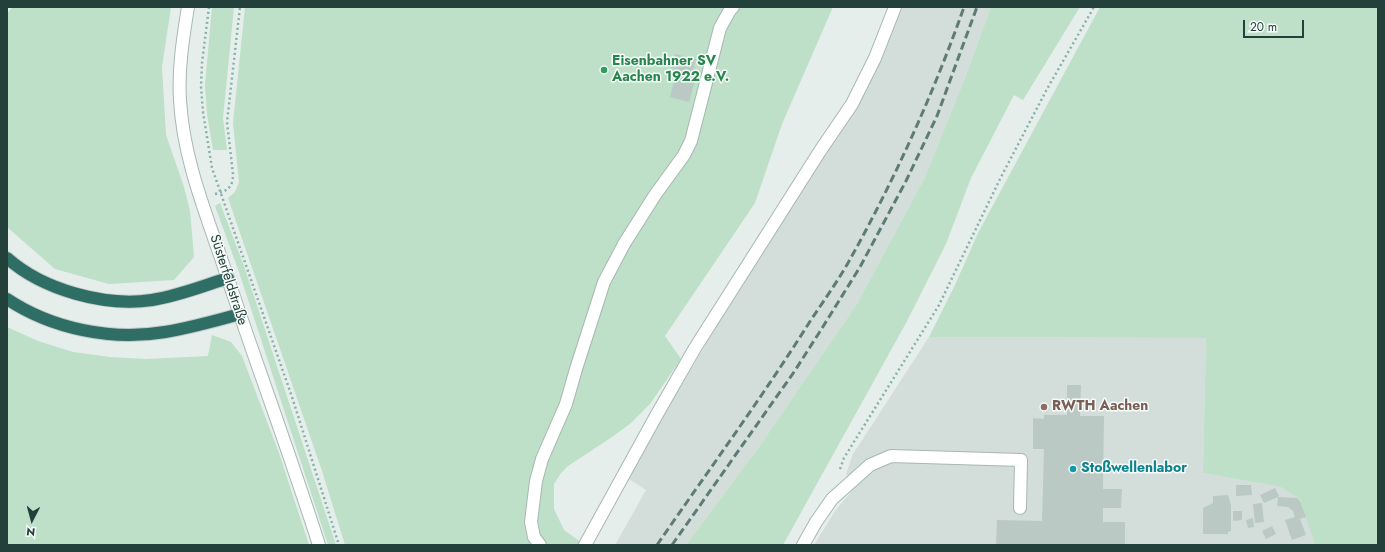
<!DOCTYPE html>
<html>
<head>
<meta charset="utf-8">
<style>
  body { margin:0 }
  #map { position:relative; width:1385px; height:552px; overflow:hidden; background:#e5eeea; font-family:Jost,sans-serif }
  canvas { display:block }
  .frame { position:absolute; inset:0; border:8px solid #23413a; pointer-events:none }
  .north { position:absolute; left:12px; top:500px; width:40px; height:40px; -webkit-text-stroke:3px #f6faf8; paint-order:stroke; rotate:186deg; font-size:11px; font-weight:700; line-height:16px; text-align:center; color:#23413a }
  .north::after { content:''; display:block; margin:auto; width:14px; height:18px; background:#23413a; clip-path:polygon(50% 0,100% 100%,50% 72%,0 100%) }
  .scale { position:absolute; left:1243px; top:20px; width:61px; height:18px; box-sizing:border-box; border:2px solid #23413a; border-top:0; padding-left:5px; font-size:12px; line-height:14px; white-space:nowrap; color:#23413a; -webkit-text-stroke:3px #f6faf8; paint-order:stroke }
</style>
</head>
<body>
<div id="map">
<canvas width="1385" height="552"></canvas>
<div class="frame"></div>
<div class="north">N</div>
<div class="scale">20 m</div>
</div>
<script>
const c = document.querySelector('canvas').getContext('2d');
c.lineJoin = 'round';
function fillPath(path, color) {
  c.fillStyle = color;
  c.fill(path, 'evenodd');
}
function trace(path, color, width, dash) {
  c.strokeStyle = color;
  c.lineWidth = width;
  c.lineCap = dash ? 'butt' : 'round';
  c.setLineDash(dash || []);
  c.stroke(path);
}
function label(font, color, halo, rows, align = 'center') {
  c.font = font + ' Jost,sans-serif';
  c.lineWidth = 3;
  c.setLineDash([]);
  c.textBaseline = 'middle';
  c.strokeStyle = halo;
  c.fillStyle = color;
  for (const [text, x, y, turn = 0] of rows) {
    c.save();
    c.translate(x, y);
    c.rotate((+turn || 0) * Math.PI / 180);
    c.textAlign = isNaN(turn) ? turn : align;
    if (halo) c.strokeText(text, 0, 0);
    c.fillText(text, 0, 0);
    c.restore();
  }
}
const built = new Path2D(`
  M900 7H991L965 78 925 177 857 304 759 447 686 545H615L646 490 627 478 726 310 825 153Z
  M929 337 1206 338 1203 473 1281 487 1301 499 1315 545H814L835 511 856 486 846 474 853 454Z`);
const green = new Path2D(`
  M12 7H171L162 67 166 135 184 187 190 211 194 257 174 280 109 284 55 269 7 227V14Z
  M212 7H234L223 118 227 150H213L207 114 205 85Z
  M245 7H833L782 124 755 203 665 336 681 359 650 404 631 423 612 437 568 466 561 473 554 484V509L564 530 585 545H345L322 471 228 198 235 192 239 182 233 123Z
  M991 7H1080L1023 100 1014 95 971 178 946 244 906 323 783 545H686L759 447 857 304 925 177 965 78Z
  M1100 7H1378V545H1315L1300 499 1281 487 1203 473 1206 338 929 337 955 285 978 233Z
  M220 203 244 266 336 545H328L239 272 215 206Z
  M7 327 38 341 73 352 110 357 146 359 208 356 212 335 231 342 242 356 279 453 309 545H7Z`);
const building = new Path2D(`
  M675 54 696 59 691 79 695 80 689 102 670 97 677 70 671 68Z
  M1067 385H1081L1080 416H1104L1103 489H1122L1121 508H1103V522H1125V545H996L997 520 1042 521 1044 449H1033V418L1044 419V415H1067Z
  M1236 485H1251L1252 495 1236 496Z
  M1275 488 1279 496 1278 497 1297 498 1300 501 1306 517 1300 519 1306 535 1292 540 1285 520 1295 517 1293 511 1288 507 1277 506 1278 497 1264 503 1260 495Z
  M1228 495 1231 505V531L1228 532V534H1203V508L1213 503V496Z
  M1262 503 1264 522 1255 523 1253 504Z
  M1233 511H1242V520L1233 521Z
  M1253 518 1254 527 1248 528 1246 520Z
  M1272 526 1276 534 1266 539 1262 531Z`);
const path = new Path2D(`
  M209 7 202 63 201 87 203 112 212 168 292 397 339 545
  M215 194C227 191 233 188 233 174L227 122 240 7
  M840 469 844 458 939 305 1000 179 1047 89 1094 7`);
const minor = new Path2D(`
  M188 7C183 38 178 69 180 100 183 157 205 211 223 264 254 358 289 451 319 545
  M540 545 534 537 531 522 536 481 542 459 566 404 576 369 604 282 624 244 655 195 684 155 691 141 720 28 730 10 733 7
  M585 545 656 416 695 348 820 151 852 104 875 58 895 7
  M803 545 816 522 832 499 870 465 891 456 1021 460 1020 508`);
const highway = new Path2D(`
  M7 258C43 290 105 307 152 300 178 296 203 286 228 278
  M7 299C52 329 112 341 165 332 190 328 215 321 240 314`);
const rail = new Path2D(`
  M657 545C708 471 761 399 809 323 822 303 836 284 848 263 894 181 933 95 964 7
  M672 545 794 372 819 333 860 267 906 181 937 116 977 7`);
const markers = [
  [604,70,4,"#2e9e5b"],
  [1044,407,4,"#8d6e63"],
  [1073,469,4,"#0f9aa8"]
];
const leisureNames = [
  ["Eisenbahner SV",612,62],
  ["Aachen 1922 e.V.",612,78]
];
const streetNames = [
  ["Süsterfeldstraße",228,280,72]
];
const educationNames = [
  ["RWTH Aachen",1052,407]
];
const cultureNames = [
  ["Stoßwellenlabor",1081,469]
];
fillPath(built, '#d3deda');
fillPath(green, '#bedfc8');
fillPath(building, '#bac9c4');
trace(minor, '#a7b7b2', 14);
trace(highway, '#c1cac8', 14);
trace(path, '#85b2a6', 2.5, [2, 3]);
trace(minor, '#fff', 12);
trace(highway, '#2e6e64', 12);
trace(rail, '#5e7c75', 3, [8, 4]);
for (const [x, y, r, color] of markers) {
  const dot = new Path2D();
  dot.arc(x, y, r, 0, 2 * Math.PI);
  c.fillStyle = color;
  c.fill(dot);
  trace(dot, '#f6faf8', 1.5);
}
label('bold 14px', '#27864d', '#f6faf8', leisureNames, 'left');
label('14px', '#23413a', '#f6faf8', streetNames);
label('bold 14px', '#785e54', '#f6faf8', educationNames, 'left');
label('bold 14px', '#0d838f', '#f6faf8', cultureNames, 'left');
</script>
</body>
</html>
